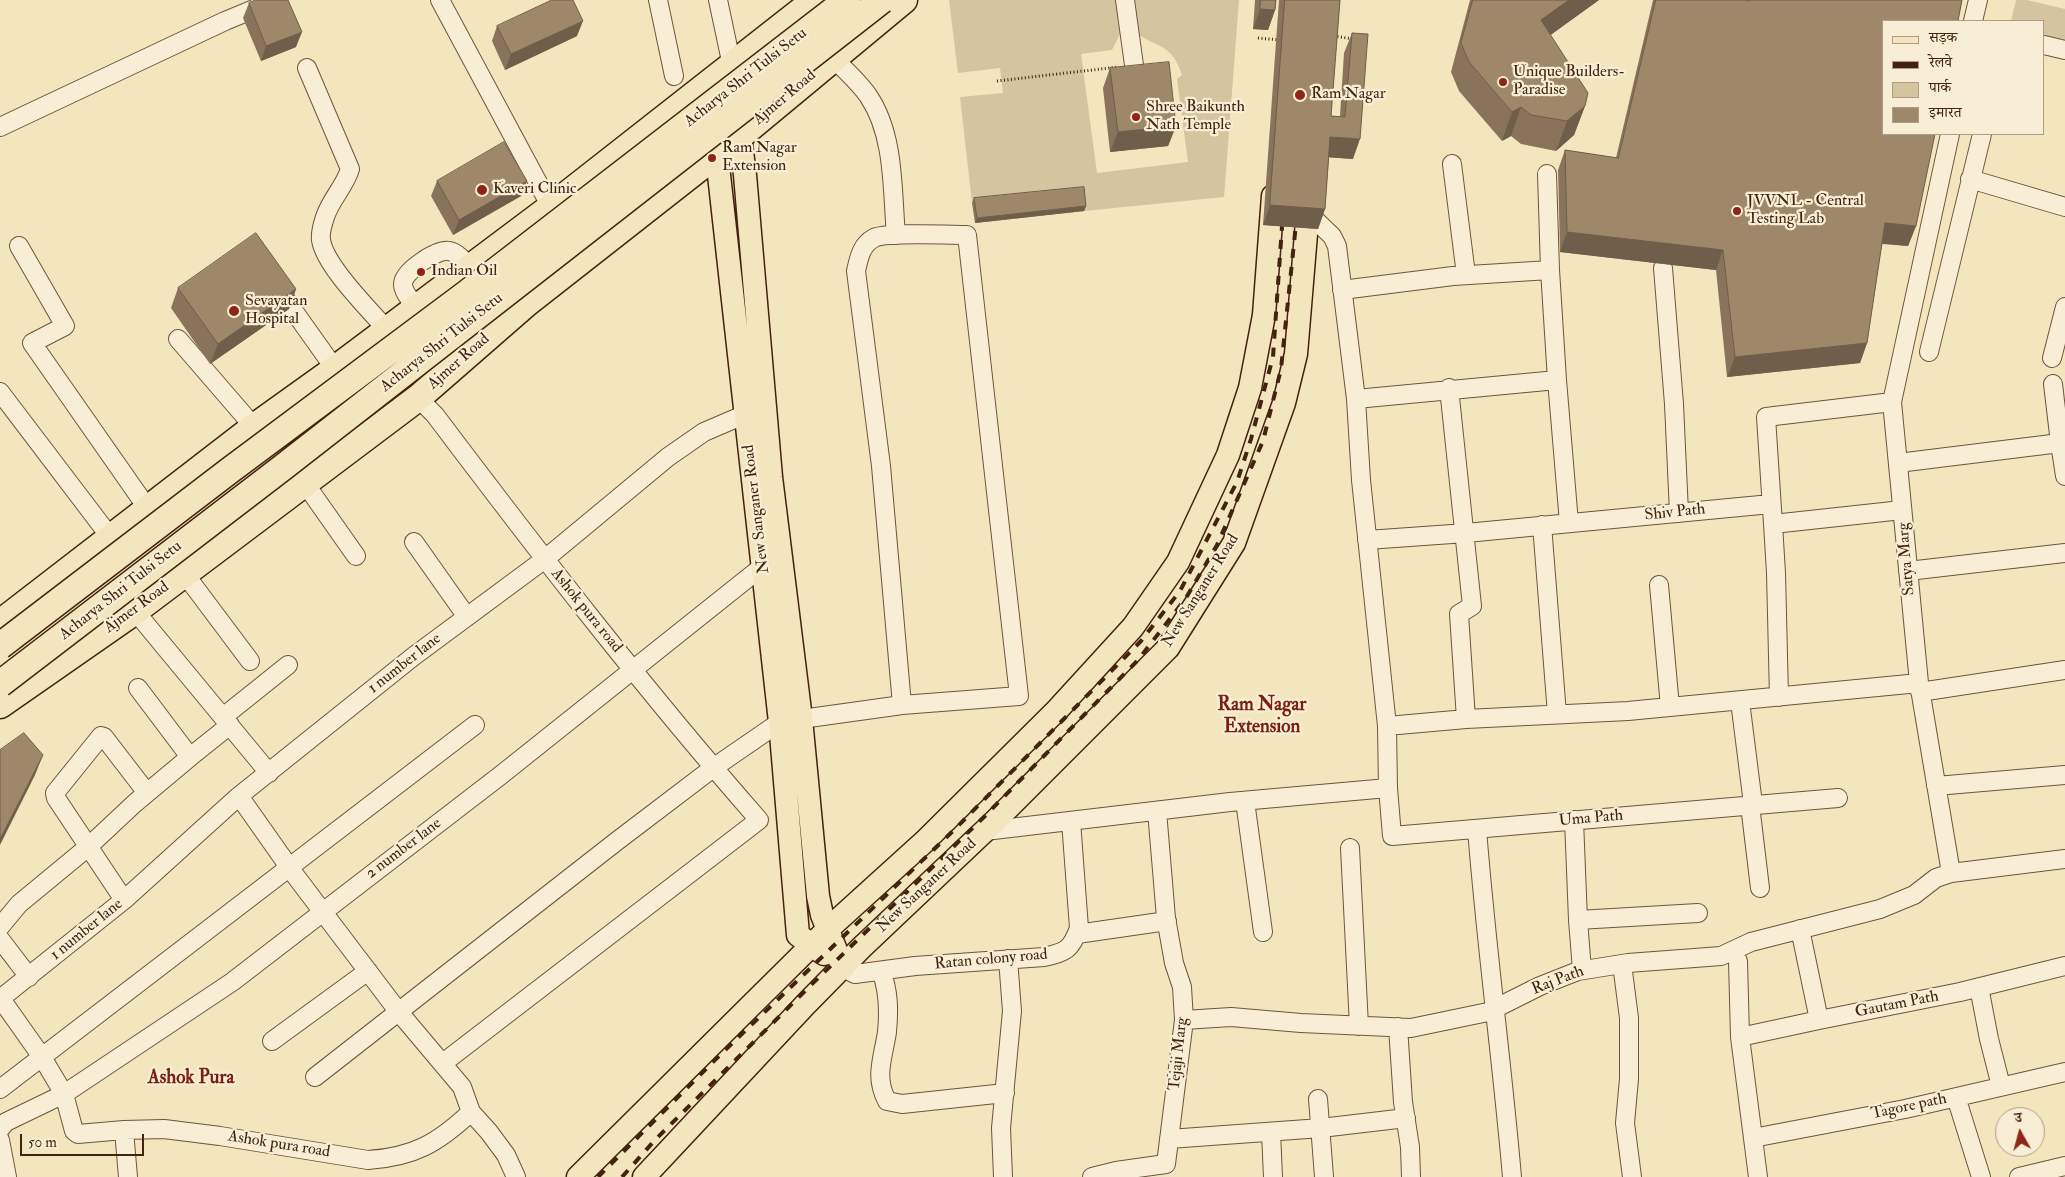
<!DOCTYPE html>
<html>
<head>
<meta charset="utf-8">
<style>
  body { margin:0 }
  #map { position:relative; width:2065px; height:1177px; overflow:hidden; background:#f3e5be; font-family:"IM FELL Double Pica","Noto Serif Devanagari",serif }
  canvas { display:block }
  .legend { position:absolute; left:1882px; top:20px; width:162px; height:115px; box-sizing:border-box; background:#f7eed5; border:1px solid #af9c86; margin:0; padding:6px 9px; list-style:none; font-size:15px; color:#442210 }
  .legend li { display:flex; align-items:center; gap:10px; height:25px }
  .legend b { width:25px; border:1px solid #af9c86 }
  .north { position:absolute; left:1995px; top:1107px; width:50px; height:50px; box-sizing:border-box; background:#f7eed5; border:1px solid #af9c86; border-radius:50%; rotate:353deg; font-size:14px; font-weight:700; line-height:20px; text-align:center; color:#442210 }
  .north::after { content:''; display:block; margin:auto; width:18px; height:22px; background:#8f2418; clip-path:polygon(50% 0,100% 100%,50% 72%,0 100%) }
  .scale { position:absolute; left:20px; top:1134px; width:124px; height:22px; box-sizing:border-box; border:2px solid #442210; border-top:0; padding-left:6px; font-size:15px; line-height:18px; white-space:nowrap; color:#442210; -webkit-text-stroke:4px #f7eed5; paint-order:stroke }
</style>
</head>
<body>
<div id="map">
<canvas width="2065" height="1177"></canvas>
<ul class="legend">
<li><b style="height:6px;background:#f3e5be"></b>सड़क</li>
<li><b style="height:6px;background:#442210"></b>रेलवे</li>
<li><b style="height:14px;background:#d5c4a0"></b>पार्क</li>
<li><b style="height:14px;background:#9f876a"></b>इमारत</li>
</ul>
<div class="north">उ</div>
<div class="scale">50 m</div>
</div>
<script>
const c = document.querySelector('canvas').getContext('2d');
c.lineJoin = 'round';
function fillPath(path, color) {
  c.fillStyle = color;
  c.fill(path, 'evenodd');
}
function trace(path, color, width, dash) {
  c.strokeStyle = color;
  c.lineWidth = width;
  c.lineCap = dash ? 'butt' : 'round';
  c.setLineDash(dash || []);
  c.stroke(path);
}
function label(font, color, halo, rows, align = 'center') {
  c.font = font + ' "IM FELL Double Pica",serif';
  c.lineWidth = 4.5;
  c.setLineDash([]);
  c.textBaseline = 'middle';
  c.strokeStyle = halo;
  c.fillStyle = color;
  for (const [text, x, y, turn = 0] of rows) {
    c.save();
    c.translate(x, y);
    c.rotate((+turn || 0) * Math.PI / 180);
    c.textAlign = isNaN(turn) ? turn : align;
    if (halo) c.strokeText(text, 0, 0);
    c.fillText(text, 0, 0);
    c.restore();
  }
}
const green = new Path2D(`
  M949 0H1116L1120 34 1112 50 1081 54 1097 173 1188 162 1177 79 1182 75C1171 43 1161 50 1136 33L1132 0H1239L1224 197 1084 211 1082 192 972 203 960 97 1003 93 1000 68 958 73Z
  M2016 0H2027L2065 9V41L2044 35V21H2011Z`);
const path = new Path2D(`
  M1334 36 1353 39
  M1258 38 1280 40
  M997 81 1118 67`);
const minor = new Path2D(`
  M440 0 551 207
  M658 0 674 76
  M718 0 732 66
  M1125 0 1134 65
  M1973 21 1978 0
  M2044 45 2065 50
  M833 58C845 70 860 83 869 97 895 136 892 191 896 235
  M307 68 350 169C345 186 331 199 325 217 323 223 320 233 321 240 325 266 369 309 387 330
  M0 127 225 21 276 0
  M1950 134 1892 402 1919 683 1951 873 2065 859
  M1452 164 1466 275
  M1547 174 1550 270
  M1970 179 2065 207
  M1308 213 1332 236 1337 246 1356 399 1361 480 1387 726 1388 788 1392 836 1838 798
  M19 246 65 326 32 343 148 509
  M1663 268 1674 404 1679 513
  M276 286 335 369
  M1342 290 1453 276 1550 270 1557 380 1356 399
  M417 308C412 301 403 293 403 284 403 271 437 249 449 251 457 252 465 262 470 268
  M178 339 254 427
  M1929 352 1982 134
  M2052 358 2065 307
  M1557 380 1569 523
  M2053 384 2060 443
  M1449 388 1472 606 1459 614 1466 719
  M0 392 111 538
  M418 398 435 415C539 553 645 690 759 820L443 1063
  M1892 402 1766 417 1773 524 1902 510
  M1898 463 2060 443 2065 476
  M304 482 356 556
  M1773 524 1776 573 1779 697
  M1542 525 1557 714
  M1367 540 1466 533 1771 504
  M414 542 467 617
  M1908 571 2065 553
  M184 573 250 661
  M1659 585 1670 707
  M135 611 269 773
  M138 688 190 757 230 725
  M1920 692 2065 670
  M1740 701 1753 804
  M223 717 288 665
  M1387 726 1466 719 1628 711 1919 683
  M1936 786 2065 775
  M1245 801 1263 932
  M1750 805 1760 888
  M1574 820 1578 920 1582 970
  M1477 829C1486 945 1502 1061 1512 1177
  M985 831 1230 802 1388 788
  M1350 848 1359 1026
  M124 900 56 798 55 793 101 736 104 737 147 793
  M1578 920 1698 913
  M0 927 19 904 88 847 135 803 190 757
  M1800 929 1819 1020 1960 992 2065 966
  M1077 934 1167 921
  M0 939 29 977
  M1738 961 1740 1037
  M1622 964 1629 1018V1079L1625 1123 1632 1177
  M843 968 855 974 915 966 1044 957C1066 952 1071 950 1079 928L1071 821
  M881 971C889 991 889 1011 887 1032 883 1059 874 1076 887 1101L902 1104 1005 1093
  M1979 987 1989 1039 2001 1086
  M0 999 124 900 239 796
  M1 999 42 1057 64 1094 74 1131 78 1134 124 1130 164 1129 220 1136 368 1160C414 1157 438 1143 471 1112
  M1184 1020 1231 1017 1301 1023 1411 1028 1488 1012 1540 986 1578 971 1628 963 1721 956 1751 942 1880 909 1914 895 1936 878 1951 873
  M1398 1027 1403 1102 1410 1147 1411 1177
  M272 1041 368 971
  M315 1077 617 841 713 768 780 722 902 705 881 466 856 271C859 258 861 245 874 238 885 232 951 235 967 235L1019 696 902 705
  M0 1089 475 725
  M1956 1097 1981 1177
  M1318 1099 1324 1177
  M0 1129 6 1122 64 1094 232 982 501 775 763 566
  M124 1130 128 1177
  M1271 1132 1273 1177
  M1753 1138 1905 1109 2065 1072
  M1169 1139 1321 1128 1406 1118
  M0 1140 7 1177
  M516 1177 506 1155 489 1132 471 1112 462 1087 398 1011 294 874 239 796 414 656 545 559 668 457 704 432 746 414
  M1003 1177 1001 1128 1012 1011 1008 959
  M1092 1177 1116 1171 1166 1164 1184 1020 1182 987 1174 963 1166 918 1157 811
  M1758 1177 1740 1037 1819 1020
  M2019 1177 2065 1166`);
const major = new Path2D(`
  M733 123 740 136 745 175 771 477 801 719 818 896 822 915 843 968
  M704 144 712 158 719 175 780 722 798 935 824 954
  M578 1177 828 929 924 842 1058 709 1133 627 1178 562 1228 455 1250 388 1264 315 1273 196
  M644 1177 806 1004 861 948 992 824 1168 648 1234 543 1284 403 1296 354 1309 198`);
const highway = new Path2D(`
  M0 623 254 427 335 369 551 207 815 0
  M0 705 135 611 418 398 527 303 740 136 904 0`);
const rail = new Path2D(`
  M598 1177 718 1057 955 829 1141 641 1180 591 1237 482 1251 439 1273 357 1283 212
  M622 1177 655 1140 808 988 985 816 1138 660 1186 598 1217 545 1263 441 1281 369 1297 214`);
const highwayBridge = new Path2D(`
  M0 646 229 471 466 294 847 0
  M0 684 282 468 882 0`);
const wall = new Path2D(`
  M1255 0H1276L1275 10 1268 30 1253 29Z
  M1279 0H1340L1331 116H1340L1344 53 1352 33 1353 159 1329 157 1325 209 1318 229 1263 225Z
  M1470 0H1599L1550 35 1585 106 1574 135 1556 151 1521 144 1511 136 1502 141 1459 91 1451 72Z
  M1653 0H1962L1916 226 1908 246 1882 244 1867 343 1860 363 1727 377 1716 270 1560 252 1558 170 1565 150 1616 158Z
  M249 3 296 47 261 61 243 18Z
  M497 26 577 36 505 70 492 41Z
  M1110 68 1176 126 1168 146 1110 152 1103 88Z
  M437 181 521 196 453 235 431 196Z
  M974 198 1086 206 1084 211 975 223 972 203Z
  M178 288 296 289 289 309 210 364 171 308Z`);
const shadedWall = new Path2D(`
  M1569 0H1599L1530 50 1541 20Z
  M1260 9 1275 10 1268 30 1253 29Z
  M583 21 577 36 505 70 511 54Z
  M302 32 296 47 261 61 266 46Z
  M1585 106 1574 135 1556 151 1567 121Z
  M1521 107 1511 136 1502 141 1512 112Z
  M1176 126 1168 146 1110 152 1118 132Z
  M1330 137 1360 139 1353 159 1323 157Z
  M527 181 521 196 453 235 459 220Z
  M1270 205 1325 209 1318 229 1263 225Z
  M1086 206 1084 211 975 223 977 218Z
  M1885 223 1916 226 1908 246 1878 243Z
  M1567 232 1723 250 1716 270 1560 252Z
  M296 289 289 309 210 364 218 344Z
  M1867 343 1860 363 1727 377 1735 357Z
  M43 755 35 775 0 845V839Z`);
const building = new Path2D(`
  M256 0H288L302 32 266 46 249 3Z
  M552 0H573L583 21 511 54 497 26Z
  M1261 0H1276L1275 10 1260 9Z
  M1285 0H1340L1331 116 1345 117 1352 33 1368 34 1360 139 1330 137 1325 209 1270 205Z
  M1473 0H1569L1541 20 1588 93 1585 106 1567 121 1531 115 1521 107 1512 112 1469 62 1461 43Z
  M1656 0H1745L1749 1V0H1962L1958 21H1884V134H1935L1916 226 1885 223 1867 343 1735 357 1723 250 1567 232 1565 150 1618 158Z
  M1169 62 1176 126 1118 132 1110 68Z
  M504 142 527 181 459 220 437 181Z
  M1084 187 1086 206 977 218 974 198Z
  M256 233 296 289 218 344 178 288Z
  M24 733 43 755 0 839V750Z`);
const markers = [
  [1503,82,5,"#8f2418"],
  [1300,95,6,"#8f2418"],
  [1136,117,5,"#8f2418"],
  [712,158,5,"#8f2418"],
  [482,190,6,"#8f2418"],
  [1737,211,5,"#8f2418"],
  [421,272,5,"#8f2418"],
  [234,311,6,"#8f2418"]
];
const poiNames = [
  ["Unique Builders-",1513,73],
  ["Paradise",1513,91],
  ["Ram Nagar",1311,95],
  ["Shree Baikunth",1146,108],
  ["Nath Temple",1146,126],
  ["Ram Nagar",722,149],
  ["Extension",722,167],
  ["Kaveri Clinic",493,190],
  ["JVVNL - Central",1747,202],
  ["Testing Lab",1747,220],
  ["Indian Oil",431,272],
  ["Sevayatan",245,302],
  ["Hospital",245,320]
];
const streetNames = [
  ["Acharya Shri Tulsi Setu",746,78,-38],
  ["Ajmer Road",785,98,-40],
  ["Acharya Shri Tulsi Setu",442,343,-38],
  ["Ajmer Road",459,362,-41],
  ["New Sanganer Road",757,509,-97],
  ["Shiv Path",1675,513,-6],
  ["Satya Marg",1907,559,-95],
  ["Acharya Shri Tulsi Setu",121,591,-38],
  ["New Sanganer Road",1201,591,-58],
  ["Ajmer Road",137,608,-36],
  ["Ashok pura road",586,611,51],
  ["1 number lane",405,664,-38],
  ["Uma Path",1591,819,-5],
  ["2 number lane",404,849,-37],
  ["New Sanganer Road",927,886,-43],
  ["1 number lane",87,930,-39],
  ["Ratan colony road",991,960,-5],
  ["Raj Path",1558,981,-21],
  ["Gautam Path",1897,1005,-11],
  ["Tejaji Marg",1179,1054,-84],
  ["Tagore path",1909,1107,-12],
  ["Ashok pura road",279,1145,9]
];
const quarterNames = [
  ["Ram Nagar",1262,706],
  ["Extension",1262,728],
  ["Ashok Pura",191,1079]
];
fillPath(green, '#d5c4a0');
trace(minor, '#70533c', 20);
trace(major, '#442210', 25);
trace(highway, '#442210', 29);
trace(path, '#442210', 3, [1, 2.5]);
trace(minor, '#f7eed5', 18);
trace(major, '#f3e5be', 22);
trace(highway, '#f3e5be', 26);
trace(rail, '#442210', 4, [9, 9]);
trace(highwayBridge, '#442210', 29, []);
trace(highwayBridge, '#f3e5be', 26);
fillPath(wall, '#89745b');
fillPath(shadedWall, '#6f5e4a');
fillPath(building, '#9f876a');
trace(building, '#6f5e4a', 1);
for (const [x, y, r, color] of markers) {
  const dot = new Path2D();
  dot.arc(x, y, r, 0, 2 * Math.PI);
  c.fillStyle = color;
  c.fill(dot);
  trace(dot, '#f7eed5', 2);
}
label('16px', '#442210', '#f7eed5', poiNames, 'left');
label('16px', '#442210', '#f7eed5', streetNames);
label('bold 19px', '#7a1f14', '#f7eed5', quarterNames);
</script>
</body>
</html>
